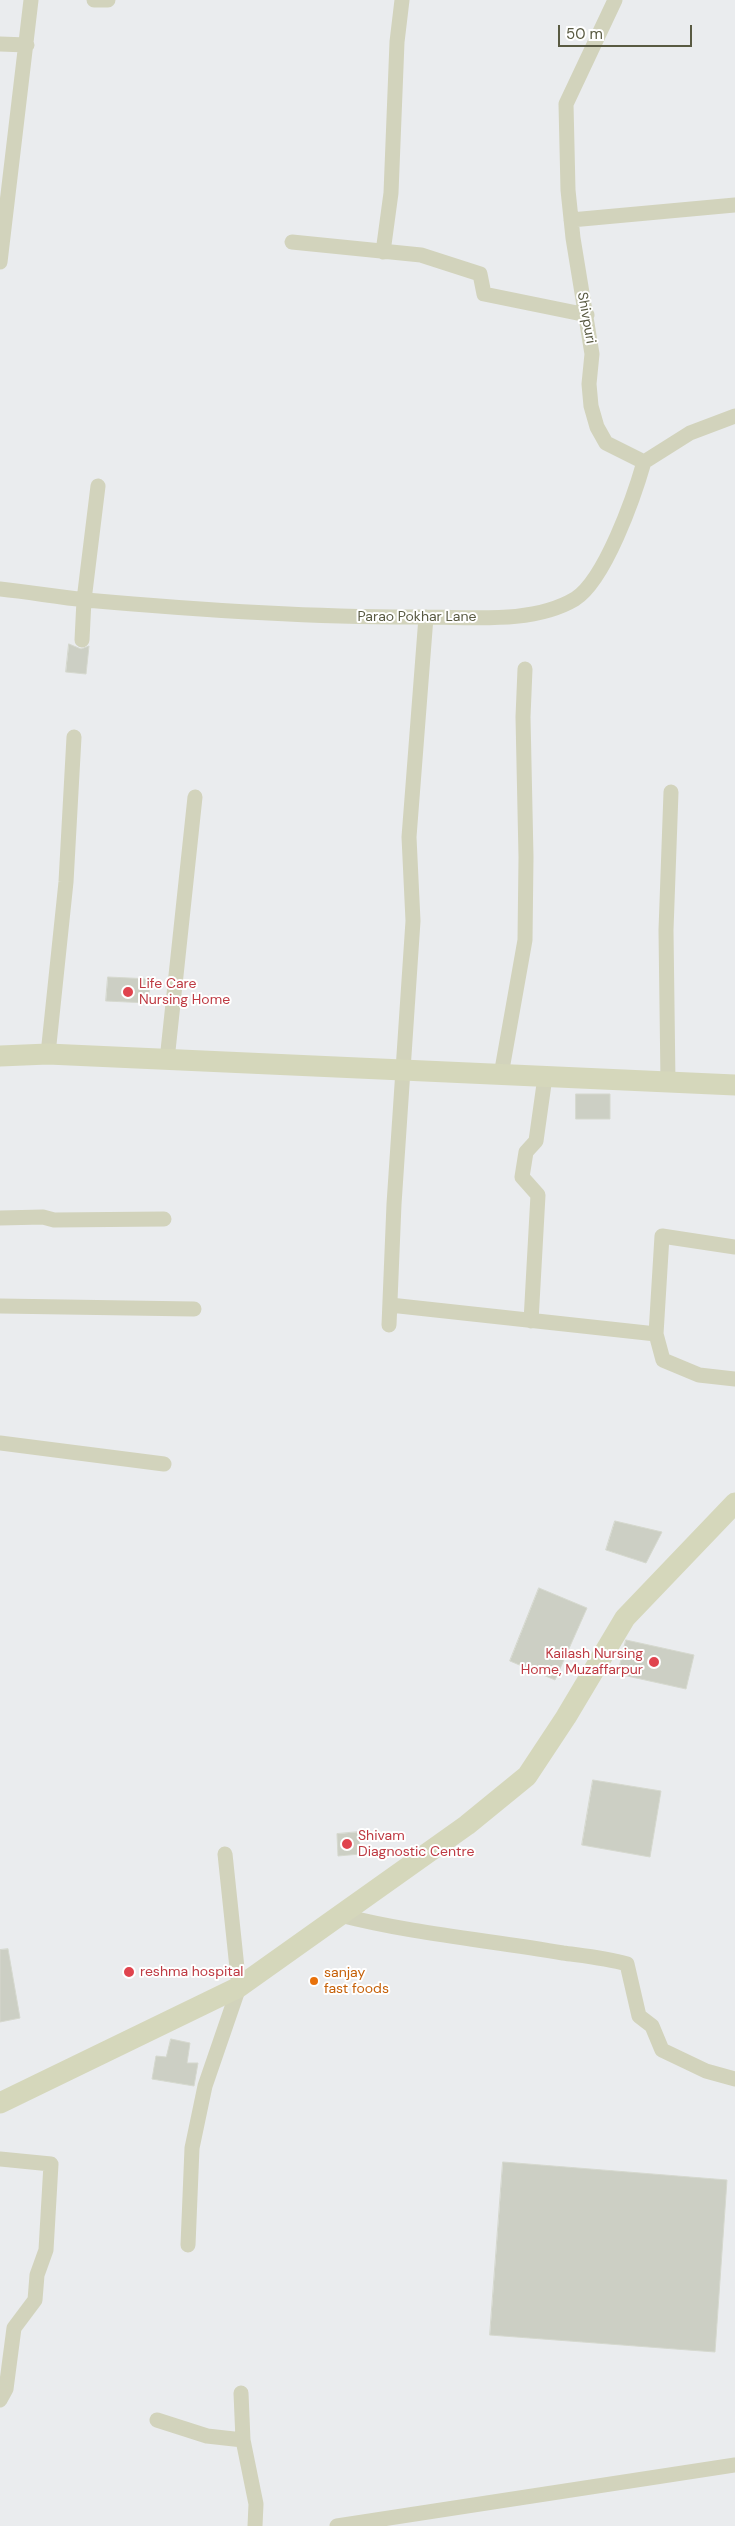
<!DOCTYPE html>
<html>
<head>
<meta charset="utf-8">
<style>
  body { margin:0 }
  #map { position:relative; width:735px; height:2526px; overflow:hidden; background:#eaecee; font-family:"DM Sans",sans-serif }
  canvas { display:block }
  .scale { position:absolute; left:558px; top:25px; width:134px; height:22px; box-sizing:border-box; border:2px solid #595a42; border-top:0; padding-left:6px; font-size:15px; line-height:18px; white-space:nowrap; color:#595a42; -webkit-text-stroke:4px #fff; paint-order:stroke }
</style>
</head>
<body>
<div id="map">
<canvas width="735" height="2526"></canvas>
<div class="scale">50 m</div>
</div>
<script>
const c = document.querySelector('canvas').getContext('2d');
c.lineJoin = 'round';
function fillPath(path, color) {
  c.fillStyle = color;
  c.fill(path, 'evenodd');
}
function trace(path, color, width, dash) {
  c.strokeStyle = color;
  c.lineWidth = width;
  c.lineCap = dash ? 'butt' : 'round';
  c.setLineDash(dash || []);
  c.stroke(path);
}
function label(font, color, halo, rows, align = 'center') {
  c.font = font + ' "DM Sans",sans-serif';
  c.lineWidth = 4;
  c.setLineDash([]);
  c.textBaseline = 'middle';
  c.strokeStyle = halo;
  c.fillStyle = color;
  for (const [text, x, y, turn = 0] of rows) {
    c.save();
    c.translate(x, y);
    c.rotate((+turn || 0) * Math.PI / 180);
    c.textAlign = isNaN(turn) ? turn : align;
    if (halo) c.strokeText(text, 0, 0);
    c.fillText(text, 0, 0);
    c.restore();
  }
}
const building = new Path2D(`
  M69 644 81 649 89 646 86 674 66 672Z
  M108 977 150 979 149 1003 106 1001Z
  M576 1094H610V1119H576Z
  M615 1521 662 1532 646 1563 606 1550Z
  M539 1588 587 1608 555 1680 510 1661Z
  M626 1640 694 1655 686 1689 618 1674Z
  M593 1780 661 1791 650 1857 582 1845Z
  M359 1832 360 1854 338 1856 337 1834Z
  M8 1949 20 2018 0 2022V1950Z
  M171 2039 190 2043 187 2063H198L194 2086 152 2079 156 2056 166 2057Z
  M503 2162 727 2180 715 2352 490 2335Z`);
const minor = new Path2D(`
  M94 0H108
  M615 0 566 104 568 190 573 238 592 354 589 384 591 406 597 427 606 443 644 462
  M0 44 27 45
  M571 220 735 205
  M292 242 421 255 480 274 484 294 587 315
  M383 252 391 193 397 42 402 0
  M0 262 31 0
  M0 589C29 592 57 597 86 600 199 610 313 618 426 617 473 617 533 624 575 599 605 580 634 497 644 462L690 433 735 416
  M82 640 84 600 98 486
  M48 1054 66 882 74 737
  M167 1060 195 797
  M501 1075 525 940 526 857 523 717 525 669
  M668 1082 666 930 671 792
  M0 1218 43 1217 54 1220 164 1219
  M390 1305 656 1334 663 1360 699 1375 735 1379
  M0 1306 194 1309
  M531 1321 538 1195 522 1177 526 1152 536 1141 545 1077
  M389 1325 394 1204 413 921 409 837 426 617
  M656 1334 662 1236 735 1247
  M0 1443 164 1464
  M340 1915C414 1934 488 1940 563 1953 585 1956 606 1958 627 1964L639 2016 652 2026 662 2050 706 2071 735 2079
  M0 2159 51 2164 46 2250 37 2275 35 2300 14 2328 6 2389 0 2400
  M188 2245 192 2148 205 2086 239 1987 225 1854
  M241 2393 243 2440 256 2504 255 2526
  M157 2420 207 2436 243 2440
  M337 2526 735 2465`);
const secondary = new Path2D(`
  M0 1056 48 1054 735 1085
  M0 2103 239 1987 467 1825 527 1776 566 1717 625 1618 735 1503`);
const markers = [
  [128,992,6,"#e0444e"],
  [654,1662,6,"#e0444e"],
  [347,1844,6,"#e0444e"],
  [129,1972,6,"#e0444e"],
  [314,1981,5,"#e8710a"]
];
const streetNames = [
  ["Shivpuri",586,318,80],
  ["Parao Pokhar Lane",417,617]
];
const healthNames = [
  ["Life Care",139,984],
  ["Nursing Home",139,1000],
  ["Kailash Nursing",643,1654,"right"],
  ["Home, Muzaffarpur",643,1670,"right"],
  ["Shivam",358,1836],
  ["Diagnostic Centre",358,1852],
  ["reshma hospital",140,1972]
];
const foodNames = [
  ["sanjay",324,1973],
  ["fast foods",324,1989]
];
fillPath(building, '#cccfc4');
trace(building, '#d5d8ce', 1);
trace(minor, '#d2d3bc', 15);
trace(secondary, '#d5d7bb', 21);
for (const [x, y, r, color] of markers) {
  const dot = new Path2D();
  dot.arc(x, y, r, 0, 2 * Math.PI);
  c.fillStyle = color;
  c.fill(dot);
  trace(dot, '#fff', 2);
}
label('14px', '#595a42', '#fff', streetNames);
label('14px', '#be3a42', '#fff', healthNames, 'left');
label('14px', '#c56008', '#fff', foodNames, 'left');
</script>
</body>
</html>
